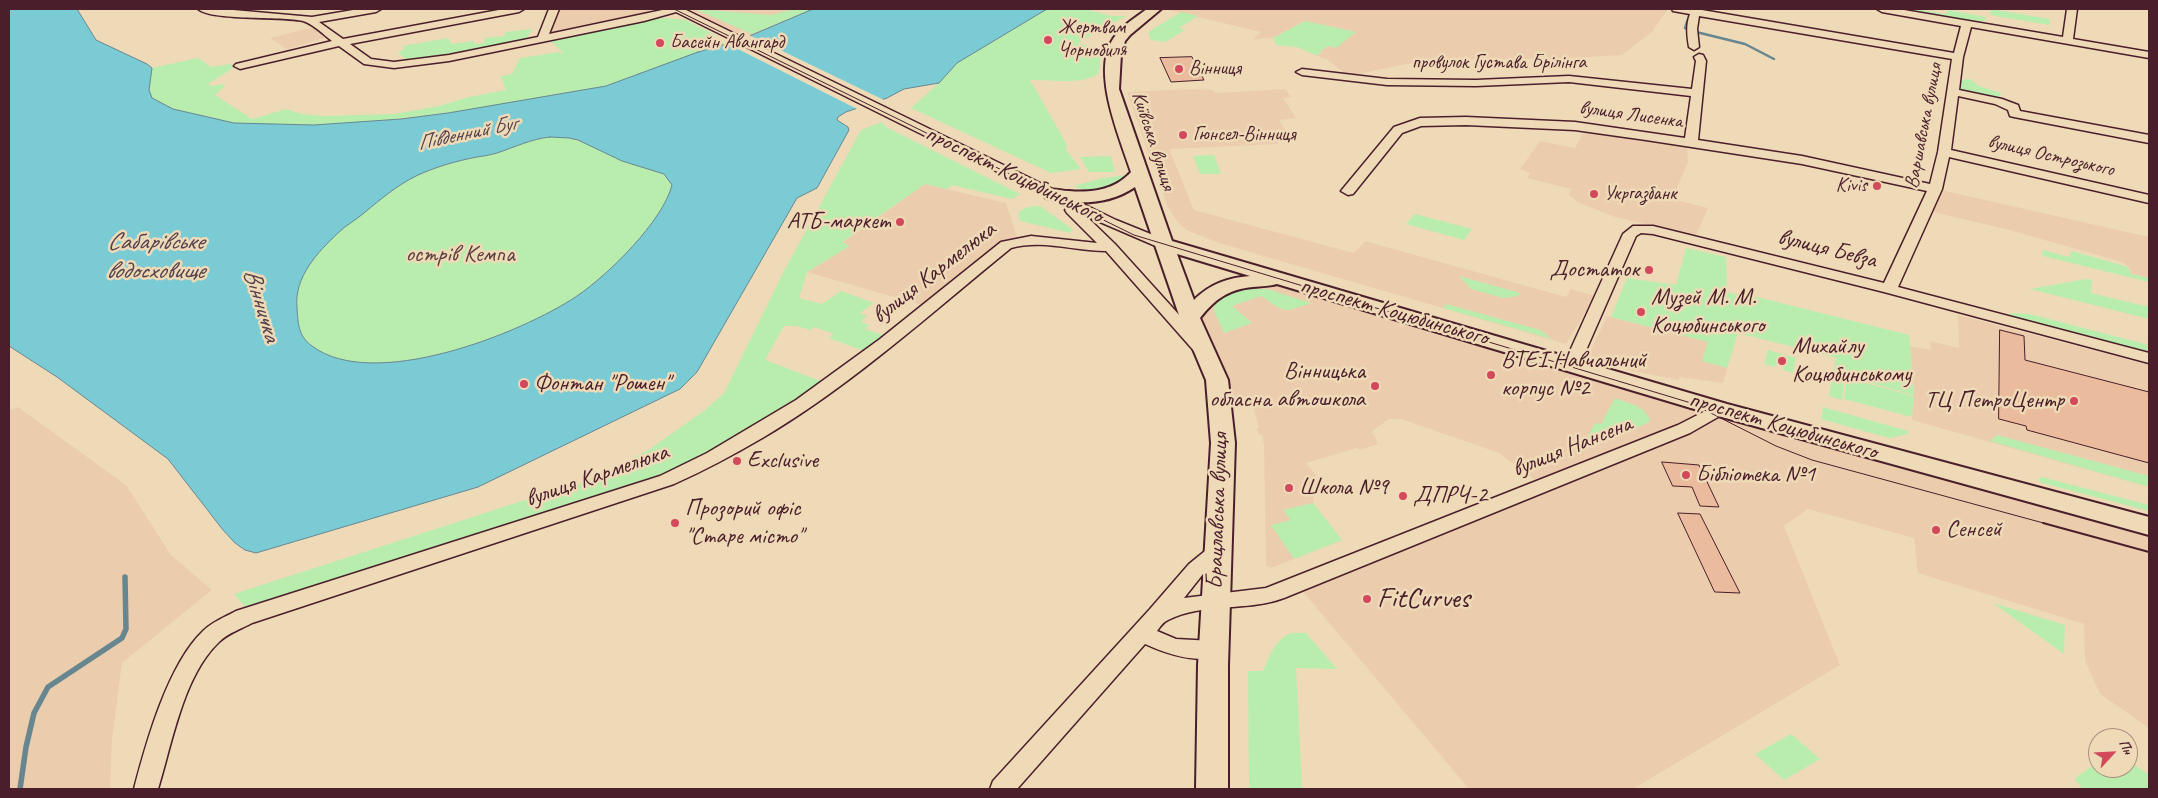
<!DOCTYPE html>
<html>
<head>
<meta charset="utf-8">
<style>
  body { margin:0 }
  #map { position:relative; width:2158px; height:798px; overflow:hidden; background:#efdab8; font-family:Caveat,sans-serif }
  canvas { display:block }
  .frame { position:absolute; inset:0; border:10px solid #4a1f2b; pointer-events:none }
  .north { position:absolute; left:2088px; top:728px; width:50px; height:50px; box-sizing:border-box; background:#efdab8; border:1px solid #ad8f80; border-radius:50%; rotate:65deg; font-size:14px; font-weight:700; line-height:20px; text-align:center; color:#4a1f2b }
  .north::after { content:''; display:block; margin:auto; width:18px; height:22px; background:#d1495b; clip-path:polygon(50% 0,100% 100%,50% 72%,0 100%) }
</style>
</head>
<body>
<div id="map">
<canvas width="2158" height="798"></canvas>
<div class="frame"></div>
<div class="north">Пн</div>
</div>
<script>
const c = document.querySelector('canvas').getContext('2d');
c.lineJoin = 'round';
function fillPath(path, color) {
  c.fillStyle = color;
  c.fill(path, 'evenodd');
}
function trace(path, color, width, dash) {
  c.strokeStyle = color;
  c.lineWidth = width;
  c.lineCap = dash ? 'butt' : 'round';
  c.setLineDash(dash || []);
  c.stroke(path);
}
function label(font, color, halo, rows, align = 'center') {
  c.font = font + ' Caveat,sans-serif';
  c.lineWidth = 5;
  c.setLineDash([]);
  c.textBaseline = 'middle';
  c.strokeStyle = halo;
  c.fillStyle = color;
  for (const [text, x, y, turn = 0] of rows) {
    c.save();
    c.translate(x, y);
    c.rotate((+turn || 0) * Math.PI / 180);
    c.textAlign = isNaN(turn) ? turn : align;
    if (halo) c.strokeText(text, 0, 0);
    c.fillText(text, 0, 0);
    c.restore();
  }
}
const built = new Path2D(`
  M558 9H652L647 13 555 34 551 31Z
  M679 9H813L740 40Z
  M1164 9H1668L1652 32 1622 55 1558 59H1431L1348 76 1328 60 1315 55 1322 54 1318 52 1328 46 1305 21 1273 38 1253 39 1261 32Z
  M314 27 327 37 287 49 270 38Z
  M1193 89 1213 90 1215 93 1285 89 1291 97 1283 98 1296 118 1279 120 1285 130 1272 131 1279 144 1169 149 1194 210 1354 253 1365 241 1566 297 1571 289 1595 296 1566 344 1219 243 1186 230 1174 217 1167 205 1127 92Z
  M1586 128 1687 144 1688 162 1672 199 1708 208 1696 236 1615 217 1577 202 1569 195 1571 189 1527 178 1530 173 1520 169 1540 141 1575 148Z
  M925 184 1006 203 1018 240 929 307 807 272 849 246 842 243Z
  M1941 190 2149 237V278L2132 274 2129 267 2122 262 2009 230 1933 212Z
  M1283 279 1719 409 1543 486 1499 453 1401 419H1389L1372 431 1378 444 1360 450 1357 448 1306 463 1316 475 1313 503 1342 540 1271 568 1266 565 1264 445 1262 435 1259 434 1256 428H1259L1250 396 1219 400 1190 318 1214 290Z
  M1958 315 2149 365V487L1912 420 1914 395 1910 346 1931 350 1930 341 1959 348Z
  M1607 316 1733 348 1723 383 1679 377V380L1637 372 1597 361 1589 354Z
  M18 407 126 485 171 555 212 590 122 663 112 740 110 789H9V411Z
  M1722 410 2149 525V728L2100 694 2085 661 2084 624 1918 573 1914 538 1808 509 1784 526 1840 665 1633 789H1469L1299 587Z`);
const green = new Path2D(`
  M695 9 771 15 794 9H813L752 34Z
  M1047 9H1085L1112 16H1126L1078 43 1101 50 1102 52 1098 74C1079 86 1051 79 1030 80L1067 145 1066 150 1081 169 1051 173 911 108 939 83 957 63Z
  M1889 9H1916L1946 14 1948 10 1986 17 1985 21H1974Z
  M1991 9 2050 19 2049 25 1990 15Z
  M1181 12 1198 16 1179 28 1185 30 1165 42 1151 40 1148 32Z
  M665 18 686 20 717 36 713 37 727 44 606 86 448 113 358 123 314 125 226 123 173 109 152 98 149 90 152 68 198 58 211 67 232 64 233 68 208 84 211 86 225 84 224 87 215 95 252 119 286 109 302 114 324 116 394 114 439 106 469 97 506 90 501 76 512 74 520 58 559 52 564 54 549 39 647 19Z
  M1305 21 1356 32 1336 48 1328 46 1319 52 1323 53 1315 55 1297 47 1276 45 1273 38Z
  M532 29 526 40 469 52 402 60 405 58 398 53 404 49 403 46 448 38 452 44 474 41V44L484 43 485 38 505 36V32Z
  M1970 79 1979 86 2001 93 2000 98 1962 92 1959 89 1960 80Z
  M882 122 886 127 1020 194 1012 199 952 185 947 189 925 184 842 242 850 246 807 272 799 298 822 304 841 291 874 303 860 313 867 316 861 322 869 325 865 329 886 336 867 352 829 338 834 334 815 327 809 330 798 326H784L765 360 826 383 759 427 670 474 247 609 234 594 550 492 564 490 600 475 650 449 705 410 724 393 784 271 861 130Z
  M550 137 569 138 578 141 665 174 672 185C663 221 608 275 577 296 520 334 373 392 312 346 298 336 298 323 297 307 294 277 318 252 338 233 346 225 356 220 364 213 381 199 396 186 416 176 435 167 456 161 477 157 484 156 490 155 497 153 515 147 531 139 550 137Z
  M1214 155 1221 174H1200L1193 156Z
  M1111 156 1115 172H1089L1080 157Z
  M1127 175V180L1122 183 1089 193 1074 186 1103 178Z
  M1034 206H1040L1072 229 1071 233 1020 221 1018 213 1025 208Z
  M1415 214 1472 229 1464 240 1406 224Z
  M1686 248 1726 257 1727 287 1729 293 1753 296 1909 335 1914 395 1845 376 1842 400 1829 396 1836 358 1738 333 1727 368 1702 361 1708 342 1611 317 1627 278 1676 285Z
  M2042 250 2069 257 2072 251 2128 267 2131 274 2149 278V282L2043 256Z
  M1459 276 1520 293 1518 296 1503 298 1471 289Z
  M2086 279 2092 280 2091 293 2149 307V319L2030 289Z
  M1244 289H1267L1311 303C1283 313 1285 313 1261 296L1232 306 1252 323 1224 333 1213 309C1222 294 1227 293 1244 289Z
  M1446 304 1540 330 1552 339 1443 308Z
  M2010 313 2030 314 2149 345V353L2011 317Z
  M1768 350 1796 358 1793 373 1783 370V366L1776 364 1775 367 1764 364Z
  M1847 378 1914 396 1912 417 1844 399Z
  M1615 398 1637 406 1644 411 1650 419 1648 423 1581 449 1595 423 1601 424Z
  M1823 407 1908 431V434L1889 438 1821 419Z
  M1997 435 2149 476V487L1990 441Z
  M2042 477 2149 505V511L2042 483 2039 481V478Z
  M1313 503 1342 540 1294 559 1271 525 1291 520 1283 510Z
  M1993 603 2065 625 2064 654Z
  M1306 633 1337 669 1296 668 1302 789H1249L1248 671H1263C1268 659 1274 642 1287 635 1291 632 1301 633 1306 633Z
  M1791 734 1820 759 1784 780 1755 754Z
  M2128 760 2149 775V789H2083L2075 780 2076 777 2098 762V768H2128Z`);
const water = new Path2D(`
  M9 9H77L96 40 147 64 152 68 149 90 152 98 173 109 234 123 314 125 401 119 448 113 606 86 698 52 740 40 813 9H1047L957 63 939 83 904 89 887 98 846 112 838 117 837 120 848 127 849 130 817 188 797 198 697 372 680 389 478 487 256 553 245 550 235 543 223 530 168 459 57 377 9 346ZM550 137 569 138 578 140 622 161 664 174 672 185C663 221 608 275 577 296 520 334 373 392 312 346 298 336 298 323 297 307 294 277 318 252 338 233 346 225 356 220 364 213 381 199 396 186 416 176 435 167 456 161 477 157 484 156 490 155 497 153 515 147 531 139 550 137Z`);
const pier = new Path2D(`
  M747 34 886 101 859 110 724 42Z`);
const streamFar1 = new Path2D(`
  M1690 13 1685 28 1688 30 1745 44 1774 59`);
const stream = new Path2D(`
  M20 789 26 747 34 713 48 687 122 638 126 629 125 577`);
const building = new Path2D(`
  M1192 57 1204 80 1171 82 1160 58Z
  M2000 330 2024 336 2025 360 2149 392V463L2027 430 2026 426 1999 419Z
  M1662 462 1699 465 1719 507 1700 506 1692 487 1673 486Z
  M1678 513 1700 514 1740 593 1715 592Z`);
const minor = new Path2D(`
  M198 9H222L312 17 359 9H381L376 12 319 22 343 39 504 9H524L519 12 350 44 371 59 394 62 449 55 538 37 549 9H559L549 34 667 9H684L1116 220 1168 241 1170 244 1168 247H1158L1086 216 1115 244 1209 348 1207 352H1195L1106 251C1074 251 1042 239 1011 248 931 313 853 384 764 437 735 454 705 470 674 484L252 623C241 629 228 633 219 642 183 676 172 744 158 789H134C146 743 168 664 203 631 212 622 225 617 236 611L660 476 707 453 796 400 880 339 1001 242 1031 236 1097 243 1067 213 1065 210 1068 207 676 12 644 21 449 61 394 68 364 64 339 46 240 69 234 66 236 64 332 41C324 35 312 23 303 21 282 16 211 21 198 9Z
  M1672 9H1696L1954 53 1961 26 1882 12 1877 9H1898L2063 37 2067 9H2077L2073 39 2149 52V58L1971 27 1963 57 1959 90 2002 99 2018 105 2020 111 2149 135V143L2014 117 2010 116 2008 110 1995 104 1958 96 1951 150 2149 195V203L1949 157 1942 189 1898 287 2149 353V363L1884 292 1653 234 1641 233 1636 236 1580 364 1578 368H1566L1564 364 1623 234 1633 226H1653L1884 283 1927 191 1802 164 1646 140 1575 130 1466 125 1421 126 1402 133 1353 194 1348 195 1341 191 1394 127 1420 118 1466 117 1575 122 1685 138 1691 96 1569 82 1476 86 1387 85 1302 75 1296 72 1302 69 1387 79 1476 80 1569 76 1692 89 1696 61 1694 57 1699 54 1703 55 1706 61 1698 140 1802 156 1930 184 1938 152 1952 59 1699 16 1697 29 1699 47 1694 50 1689 47C1687 35 1686 25 1690 14L1673 11Z
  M1719 404 1725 405 1728 409 1725 413 1690 433 1284 598C1247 612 1203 602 1168 620 1163 622 1160 627 1157 631L1176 639 1213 641 1221 644 1224 650 1221 656C1196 664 1167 654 1145 644L1017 789H990L993 781 1150 609 1189 564 1210 547 1217 545 1224 547 1227 552 1224 557 1203 574 1184 598 1266 588 1678 425Z`);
const major = new Path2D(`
  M1147 9H1161L1130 35 1125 41 1121 54 1119 89 1172 241 1727 404 2149 517V535L1711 414 1277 284C1270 286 1262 286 1253 287 1229 289 1215 299 1200 318L1228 380 1235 443 1228 665V789H1196L1198 665 1211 443 1206 380 1180 318 1135 187C1109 205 1076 205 1046 198L1043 194 1046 190C1054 188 1061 191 1069 191 1092 193 1115 190 1131 172 1120 138 1091 72 1113 39 1121 26 1135 18 1147 9ZM1177 254 1250 276C1227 278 1210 284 1194 300Z`);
const tramFar1 = new Path2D(`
  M674 9 1134 235 1691 403 1776 446 1812 460 2047 524`);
const tram = new Path2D(`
  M2043 523 2149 552`);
const markers = [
  [1048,40,5,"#d1495b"],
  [660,43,5,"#d1495b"],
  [1179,69,5,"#d1495b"],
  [1183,135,5,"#d1495b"],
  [1877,186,5,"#d1495b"],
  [1594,194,5,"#d1495b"],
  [900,222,5,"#d1495b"],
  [1649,270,5,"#d1495b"],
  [1641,312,5,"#d1495b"],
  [1782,361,5,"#d1495b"],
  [1491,375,5,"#d1495b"],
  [524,384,5,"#d1495b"],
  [1375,386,5,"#d1495b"],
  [2074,401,5,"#d1495b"],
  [737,461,5,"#d1495b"],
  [1686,475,5,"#d1495b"],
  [1289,488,5,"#d1495b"],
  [1403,496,5,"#d1495b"],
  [675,523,5,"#d1495b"],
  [1936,530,5,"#d1495b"],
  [1367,599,5,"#d1495b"]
];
const farPoinames = [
  ["Жертвам",1058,28],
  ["Чорнобиля",1058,51],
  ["Басейн Авангард",670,43],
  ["Вінниця",1189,69],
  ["Гюнсел-Вінниця",1193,135],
  ["Kivis",1867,186,"right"],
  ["Укргазбанк",1604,194]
];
const farStreetnames = [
  ["провулок Густава Брілінга",1499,63],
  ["вулиця Лисенка",1631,115,8],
  ["Варшавська вулиця",1924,126,-79],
  ["Київська вулиця",1153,141,72],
  ["вулиця Острозького",2051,156,13]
];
const farWaternames = [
  ["Південний Буг",467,134,-12]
];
const streetNames = [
  ["проспект Коцюбинського",1014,175,26],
  ["вулиця Бевза",1827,249,14],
  ["вулиця Кармелюка",934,273,-38],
  ["проспект Коцюбинського",1394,312,16],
  ["проспект Коцюбинського",1783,426,16],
  ["вулиця Нансена",1572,447,-22],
  ["вулиця Кармелюка",597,476,-19],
  ["Брацлавська вулиця",1218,511,-88]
];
const poiNames = [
  ["АТБ-маркет",890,222,"right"],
  ["Достаток",1639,270,"right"],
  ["Музей М. М.",1651,298],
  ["Коцюбинського",1651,326],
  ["Михайлу",1792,347],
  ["Коцюбинському",1792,375],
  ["ВТЕІ Навчальний",1501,361],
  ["корпус №2",1501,389],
  ["Вінницька",1365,372,"right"],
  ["обласна автошкола",1365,400,"right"],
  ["Фонтан \"Рошен\"",534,384],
  ["ТЦ ПетроЦентр",2064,401,"right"],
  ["Exclusive",747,461],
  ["Бібліотека №1",1696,475],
  ["Школа №9",1299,488],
  ["ДПРЧ-2",1413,496],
  ["Прозорий офіс",685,509],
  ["\"Старе місто\"",685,537],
  ["Сенсей",1946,530]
];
const parkNames = [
  ["острів Кемпа",460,255]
];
const waterNames = [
  ["Сабарівське",155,242],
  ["водосховище",155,271],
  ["Вінничка",261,305,73]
];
const nearPoinames = [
  ["FitCurves",1377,599]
];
fillPath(built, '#ebcdad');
fillPath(green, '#b9edae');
fillPath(water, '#7bcbd4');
trace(water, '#678690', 1);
fillPath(pier, '#efdab8');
trace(streamFar1, '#678690', 2.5);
trace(stream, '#678690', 5.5);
fillPath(building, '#ebbb9d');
trace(building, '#4a1f2b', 1);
trace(minor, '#4a1f2b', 3);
trace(major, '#4a1f2b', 4);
fillPath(minor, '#efdab8');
fillPath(major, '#efdab8');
trace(tramFar1, '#4a1f2b', 1);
trace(tram, '#4a1f2b', 2);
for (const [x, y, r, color] of markers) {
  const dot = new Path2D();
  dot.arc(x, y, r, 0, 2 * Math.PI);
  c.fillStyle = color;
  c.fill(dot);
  trace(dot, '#efdab8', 2);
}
label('20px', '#4a1f2b', '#efdab8', farPoinames, 'left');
label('20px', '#4a1f2b', '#efdab8', farStreetnames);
label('italic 21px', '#54414d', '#efdab8', farWaternames);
label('24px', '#4a1f2b', '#efdab8', streetNames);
label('24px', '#4a1f2b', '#efdab8', poiNames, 'left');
label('24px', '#5b3e3f', '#efdab8', parkNames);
label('italic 25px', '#54414d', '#efdab8', waterNames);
label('29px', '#4a1f2b', '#efdab8', nearPoinames, 'left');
</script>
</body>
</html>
